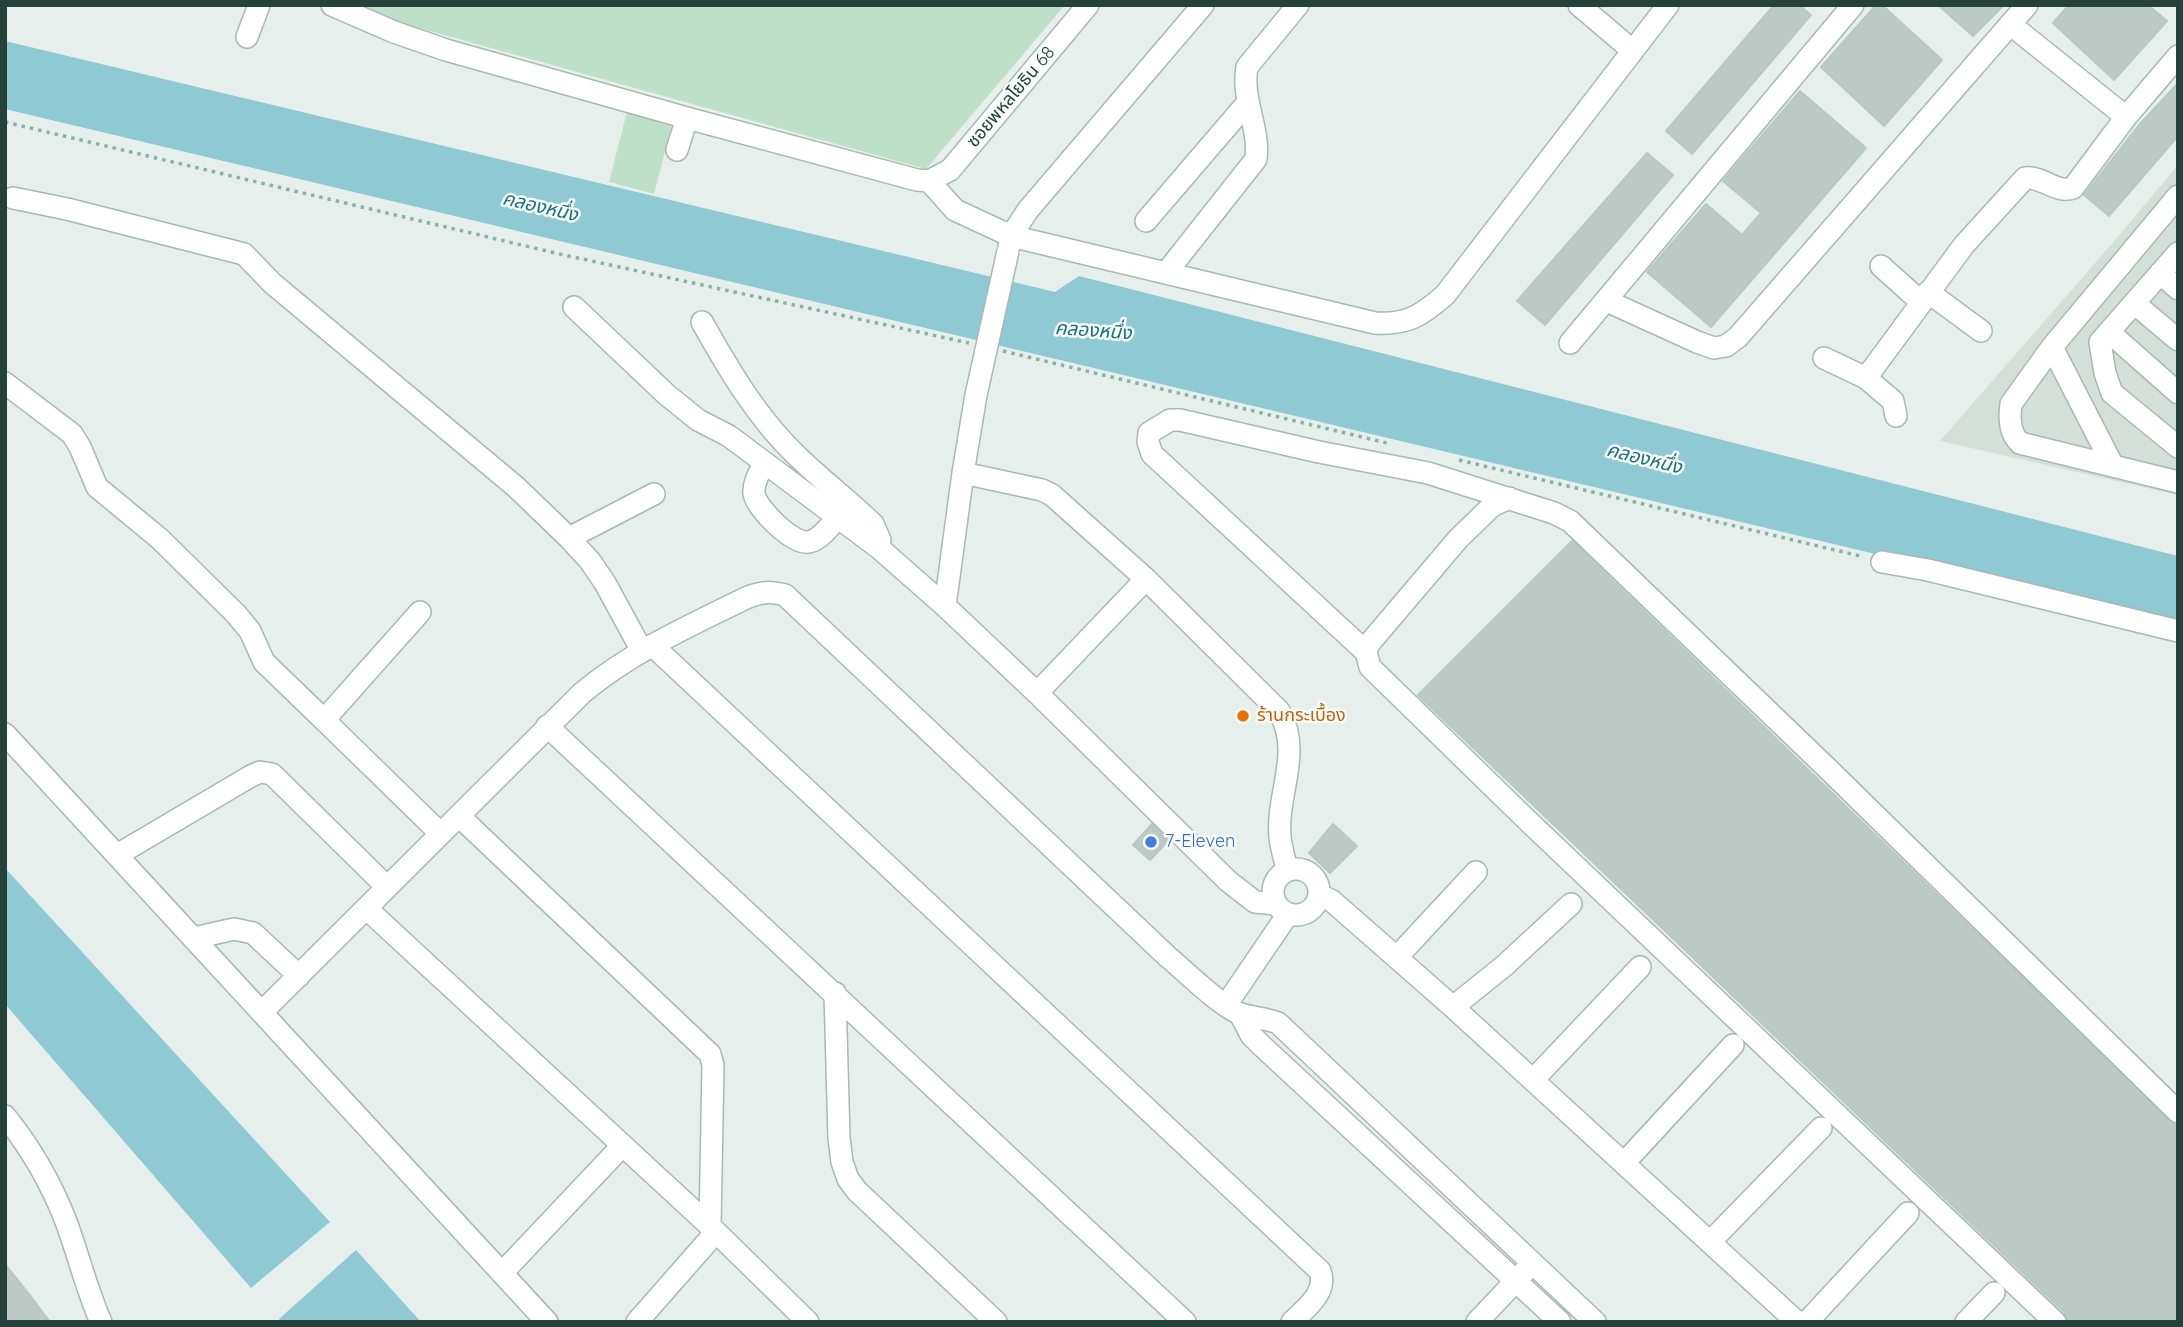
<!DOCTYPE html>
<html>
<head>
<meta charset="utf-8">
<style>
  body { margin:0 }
  #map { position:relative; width:2183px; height:1327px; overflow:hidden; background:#e6efeb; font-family:Quicksand,sans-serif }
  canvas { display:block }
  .frame { position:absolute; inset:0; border:7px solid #24423a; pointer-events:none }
</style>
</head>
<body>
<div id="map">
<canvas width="2183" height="1327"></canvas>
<div class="frame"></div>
</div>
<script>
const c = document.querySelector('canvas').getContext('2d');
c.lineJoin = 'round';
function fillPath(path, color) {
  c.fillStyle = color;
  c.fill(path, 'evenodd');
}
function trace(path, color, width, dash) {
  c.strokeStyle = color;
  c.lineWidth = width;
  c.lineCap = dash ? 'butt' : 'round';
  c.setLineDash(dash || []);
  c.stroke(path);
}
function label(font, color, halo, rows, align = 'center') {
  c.font = font + ' Quicksand,"Noto Sans Thai",sans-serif';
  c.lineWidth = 5;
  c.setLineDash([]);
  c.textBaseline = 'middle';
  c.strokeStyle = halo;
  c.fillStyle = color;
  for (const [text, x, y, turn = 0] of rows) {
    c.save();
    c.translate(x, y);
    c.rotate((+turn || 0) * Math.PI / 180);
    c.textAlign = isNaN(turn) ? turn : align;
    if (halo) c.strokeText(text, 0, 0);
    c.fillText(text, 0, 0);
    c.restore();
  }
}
const built = new Path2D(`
  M2178 165V495L1940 441 2116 239Z`);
const green = new Path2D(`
  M347 5H1065L926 169 390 20Z
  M628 108 673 120 654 194 609 182Z`);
const water = new Path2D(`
  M5 41 1055 292 1079 276 2178 556V626L5 109Z
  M5 868 330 1222 251 1288 5 1004Z
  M356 1250 421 1322H281L279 1319Z`);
const building = new Path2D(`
  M1774 5H1799L1811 15 1692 154 1666 131Z
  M1876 5H1882L1942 60 1884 126 1821 67Z
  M1938 5H2004L1973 36Z
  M2069 5H2148L2167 21 2114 80 2053 23Z
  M2178 83V136L2109 216 2084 195 2139 125Z
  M1800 91 1866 148 1711 327 1647 272 1706 204 1742 235 1761 213 1723 181Z
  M1647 153 1673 175 1545 325 1517 301Z
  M1572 541 2178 1128V1322H2068L2064 1312 1418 695Z
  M1152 824 1168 841 1150 860 1133 845Z
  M1333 824 1357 846 1330 873 1309 853Z
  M5 1264 29 1294 50 1322H5Z`);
const path = new Path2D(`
  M5 122 555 253 969 343
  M1003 351 1387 443
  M1459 460 1864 557`);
const minor = new Path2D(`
  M332 5 394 32 446 50 687 118 917 180 929 181 955 210 1011 236 1375 323C1407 325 1421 316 1445 295L1668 5
  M1579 5 1633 51
  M2010 24 2126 117
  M247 37 259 5
  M677 150 687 118
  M929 181 950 170 1088 5
  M2178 196 2052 347 2113 466 2178 482
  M13 198 67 209 244 254 272 283 516 487 569 538 590 561 605 583 642 651
  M1146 221 1248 102
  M1009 246 1011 236 1028 210 1203 5
  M2178 253 2100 342 2105 373 2112 393 2178 447
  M1881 266 1921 302
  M1166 273 1256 159C1260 128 1241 99 1247 67L1298 5
  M2160 273 2178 289
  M1928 292 1981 331
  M1607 301 1697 342 1714 348 1726 346 1738 337 2027 5
  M2134 303 2178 340
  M574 307 667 395 698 420 729 436 879 548 945 606
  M702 322C729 370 757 418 798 457 822 480 849 501 873 524L880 540 879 548
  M2109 332 2178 393
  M1570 343 1853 5
  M2052 347 2011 404C2009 418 2009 433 2020 443L2113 466
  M1824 358 1866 378 1964 245 2025 178C2043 176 2056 194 2073 188L2126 117 2178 56
  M1866 378 1893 401 1896 416
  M5 383 72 434 80 447 97 487 160 539 236 614 250 631 264 662 324 720
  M976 395 963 473 945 606 1037 693 1228 881 1255 902 1276 904
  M765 463C759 472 753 483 754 494 757 509 793 545 809 542 821 539 830 526 838 517
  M963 473 1042 490 1052 495 1146 579 1279 711C1303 753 1276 793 1280 837 1281 848 1285 859 1287 870
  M1509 498 1492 506 1458 539 1368 645 1366 652 1370 667 1528 821 2055 1322
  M569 538 654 494
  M1882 562 1928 570 2178 631
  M420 612 324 720 440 833
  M652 645 1320 1271C1328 1292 1306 1308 1292 1322
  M1366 652 1152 454 1148 442 1149 433 1170 420H1180L1319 452 1428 473 1554 513 1570 521 1827 768 2178 1112
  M1037 693 1146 579
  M547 726 1185 1322
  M5 734 547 1322
  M459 816 710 1054 713 1065 710 1226
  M117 855 251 776 260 772 272 774 387 887
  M1273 892a23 23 0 1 1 46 0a23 23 0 1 1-46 0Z
  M1320 895 1332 901 1453 1007 1797 1322
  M367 909 710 1226 808 1322
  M194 938 234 929 253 933 299 976
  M1397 957 1476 872
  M835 993 839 1138 842 1162 848 1179 857 1191 996 1322
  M1226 1005 1288 914
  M1453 1007 1504 966 1571 904
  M262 1012 582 693C631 652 689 626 746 598 760 592 770 591 785 595L1168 957C1185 971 1222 1008 1241 1014 1254 1018 1265 1018 1278 1023L1595 1322
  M1240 1014 1251 1035 1262 1046 1560 1322
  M1533 1080 1640 967
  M5 1116C31 1148 50 1181 65 1219 78 1253 86 1288 101 1322
  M1624 1163 1733 1045
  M1710 1242 1821 1128
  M502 1273 622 1146
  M637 1322 716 1232
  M1477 1322 1526 1270
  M1807 1322 1908 1213
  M1966 1322 1994 1293`);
const minorBridge = new Path2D(`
  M976 395 1008 251`);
const markers = [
  [1243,716,7,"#e8710a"],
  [1151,842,7,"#3f7fe0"]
];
const streetNames = [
  ["ซอยพหลโยธิน 68",1011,97,-50]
];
const foodNames = [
  ["ร้านกระเบื้อง",1257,716]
];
const shopNames = [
  ["7-Eleven",1165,842]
];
const waterNames = [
  ["คลองหนึ่ง",540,207,13],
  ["คลองหนึ่ง",1093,331,4],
  ["คลองหนึ่ง",1644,459,14]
];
fillPath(built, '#d4dfda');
fillPath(green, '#bfe0c8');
fillPath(water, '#8ec9d4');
fillPath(building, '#bbcac4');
trace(building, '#b8c9c2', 2);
trace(minor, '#a8b8b2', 24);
trace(path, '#86b3a5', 3.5, [3.5, 5]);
trace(minor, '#fff', 21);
trace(minorBridge, '#a8b8b2', 24, []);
trace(minorBridge, '#fff', 21);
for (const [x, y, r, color] of markers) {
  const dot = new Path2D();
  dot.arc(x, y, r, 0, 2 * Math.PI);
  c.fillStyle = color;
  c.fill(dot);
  trace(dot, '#f7fbf9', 2.5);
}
label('18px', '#24423a', '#f7fbf9', streetNames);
label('18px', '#c56008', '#f7fbf9', foodNames, 'left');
label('18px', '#366cbe', '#f7fbf9', shopNames, 'left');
label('italic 19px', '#1c6f80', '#f7fbf9', waterNames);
</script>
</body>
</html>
